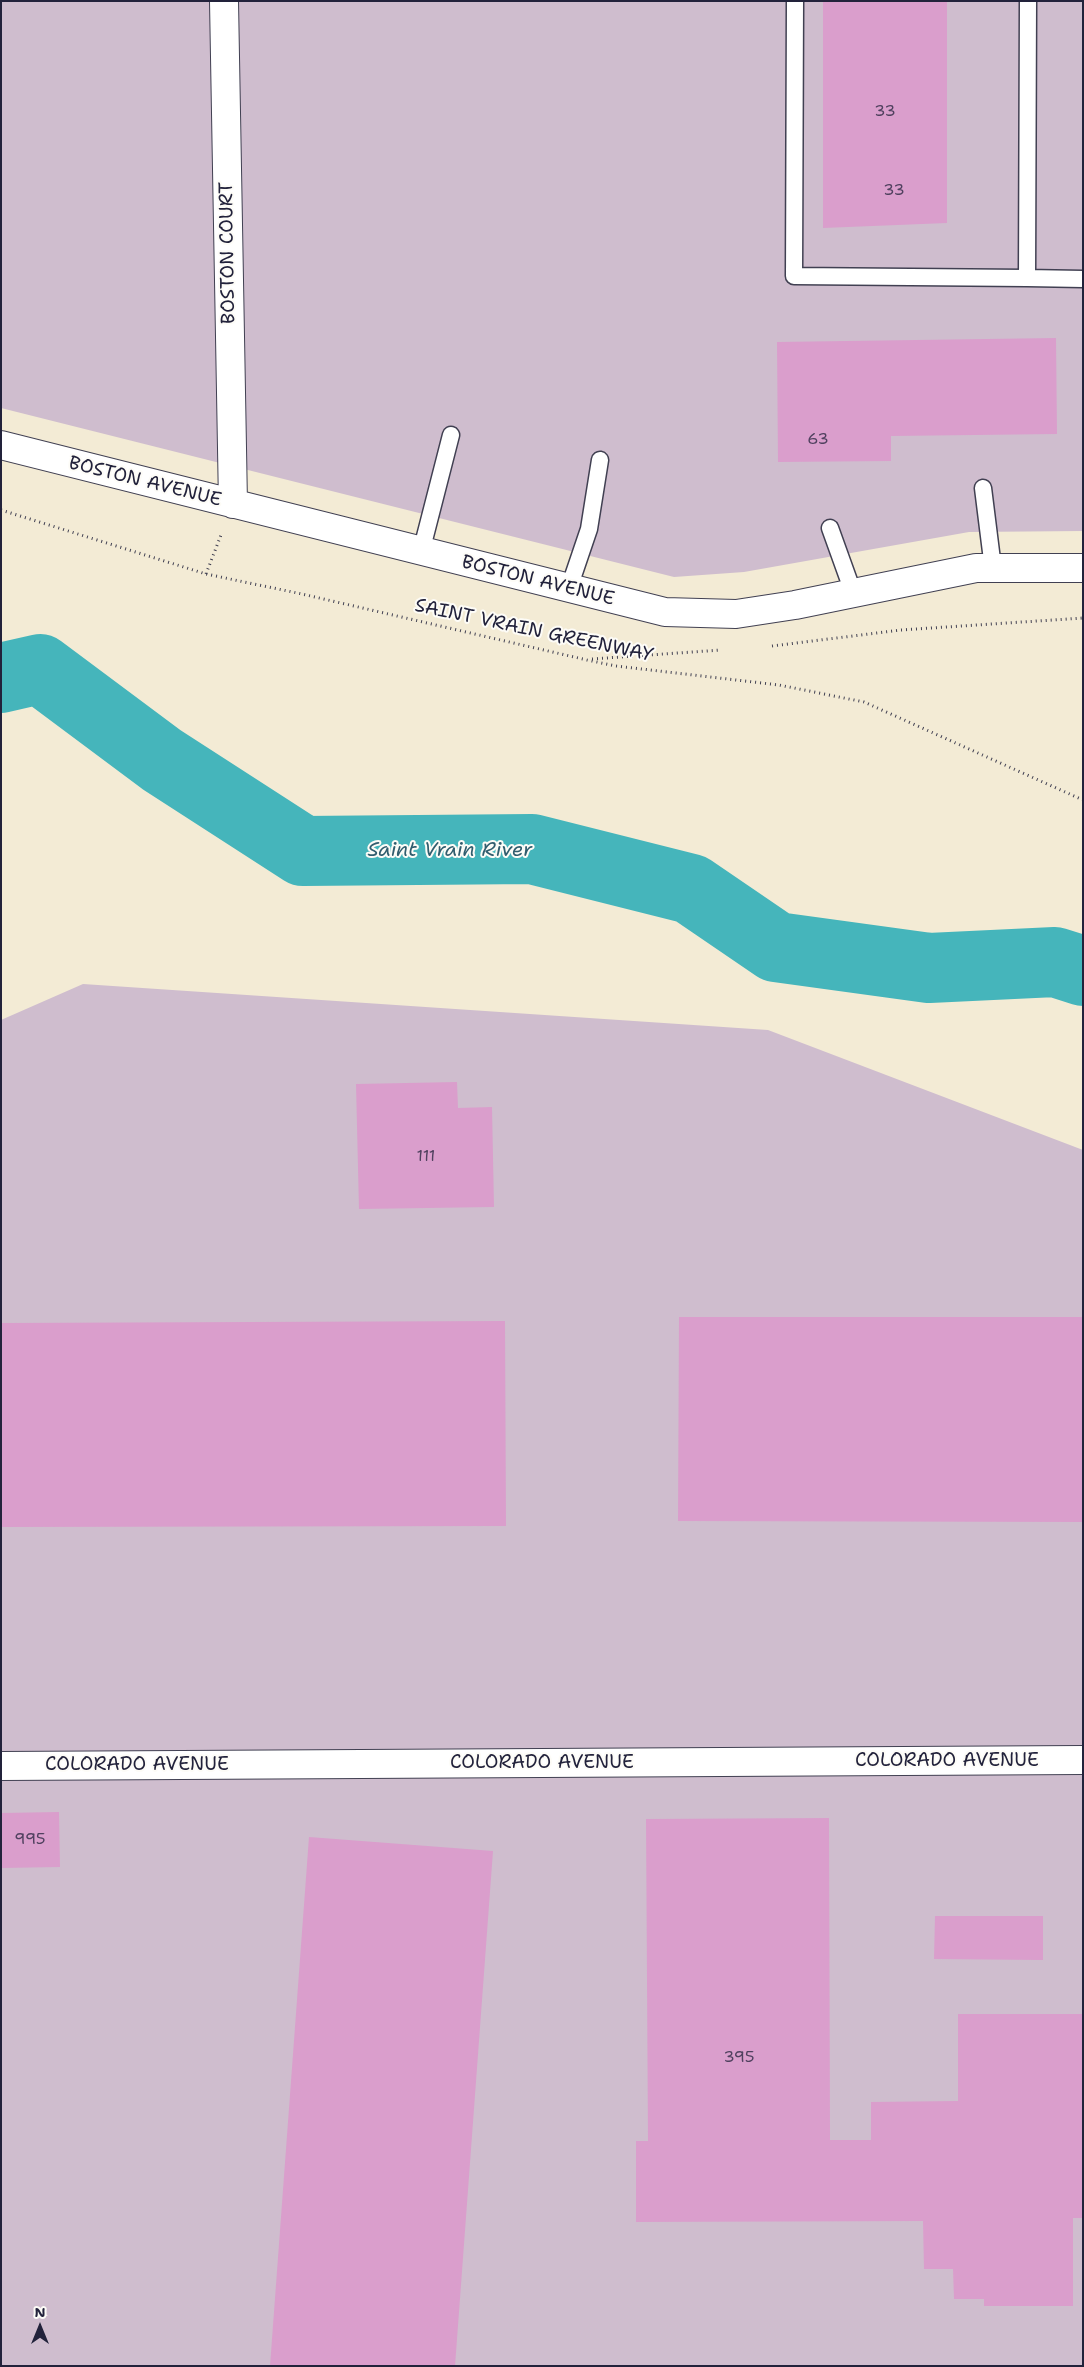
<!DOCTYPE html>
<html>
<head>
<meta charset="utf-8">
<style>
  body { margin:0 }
  #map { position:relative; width:1084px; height:2367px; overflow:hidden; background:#f3ebd5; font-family:"Shantell Sans",sans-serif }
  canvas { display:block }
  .frame { position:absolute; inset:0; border:2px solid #22223b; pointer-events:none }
  .north { position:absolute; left:15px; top:2302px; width:50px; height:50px; -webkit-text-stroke:4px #fdfcf7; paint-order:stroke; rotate:0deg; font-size:14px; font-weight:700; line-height:20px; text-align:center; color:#22223b }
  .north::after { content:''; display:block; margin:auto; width:18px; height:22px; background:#22223b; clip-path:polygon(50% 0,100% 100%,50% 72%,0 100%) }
</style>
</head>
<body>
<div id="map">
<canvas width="1084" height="2367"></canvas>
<div class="frame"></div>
<div class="north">N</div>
</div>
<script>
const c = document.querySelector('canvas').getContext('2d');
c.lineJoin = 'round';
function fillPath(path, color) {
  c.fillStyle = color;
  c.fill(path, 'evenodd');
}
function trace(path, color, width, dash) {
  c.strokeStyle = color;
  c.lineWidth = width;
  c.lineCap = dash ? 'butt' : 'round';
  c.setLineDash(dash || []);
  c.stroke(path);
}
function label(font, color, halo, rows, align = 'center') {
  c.font = font + ' "Shantell Sans",sans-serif';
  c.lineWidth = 4;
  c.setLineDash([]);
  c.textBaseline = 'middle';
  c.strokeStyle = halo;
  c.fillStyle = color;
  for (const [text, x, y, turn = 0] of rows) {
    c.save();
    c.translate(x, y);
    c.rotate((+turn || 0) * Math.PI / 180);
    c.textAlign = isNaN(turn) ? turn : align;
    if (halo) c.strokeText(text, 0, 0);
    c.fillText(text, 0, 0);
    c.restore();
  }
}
const industrial = new Path2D(`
  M1 1H1083V531L969 532 744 572 674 577 1 408Z
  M83 984 768 1030 1083 1150V2366H1V1020Z`);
const river = new Path2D(`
  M1 678 40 669 162 760 303 851 532 849 691 889 776 947 929 968 1055 962 1083 971`);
const building = new Path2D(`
  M823 1H947V223L823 228Z
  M1056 338 1057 434 891 436V461L778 462 777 342Z
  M457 1082 458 1108 492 1107 494 1207 359 1209 356 1084Z
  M679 1317H1083V1522L678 1521Z
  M505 1321 506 1526 1 1527V1323Z
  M59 1812 60 1867 1 1868V1813Z
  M829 1818 830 2140H871V2102L958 2101V2014H1083V2218H1073V2306H984V2299H954L953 2269H924L923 2221 636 2222V2141H648L646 1819Z
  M309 1837 493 1851 455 2366H270Z
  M935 1916H1043V1960L934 1959Z`);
const path = new Path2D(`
  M1 510 206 574 302 594 587 660 616 666 779 685 864 702 1083 800
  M206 574 221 535
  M772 646 901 630 1083 618
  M592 659 721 650`);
const service = new Path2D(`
  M795 1 794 276 1027 278 1028 1
  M1027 278 1083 279
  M983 488 993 568
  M830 528 853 592
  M421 552 451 435
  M569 588 589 529 600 460`);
const minor = new Path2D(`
  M224 1 233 504
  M1 445 665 612 736 614 795 605 976 568H1083
  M1 1766 1083 1760`);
const numberNames = [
  ["33",885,112],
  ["33",894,191],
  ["63",818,440],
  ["111",426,1157],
  ["995",30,1840],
  ["395",739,2058]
];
const streetNames = [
  ["BOSTON COURT",228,253,-91],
  ["BOSTON AVENUE",145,482,14],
  ["BOSTON AVENUE",538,581,14],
  ["SAINT VRAIN GREENWAY",534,631,12],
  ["COLORADO AVENUE",947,1761],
  ["COLORADO AVENUE",542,1763],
  ["COLORADO AVENUE",137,1765]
];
const waterNames = [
  ["Saint Vrain River",450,851]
];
fillPath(industrial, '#cfbdce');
trace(river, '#45b5bb', 70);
fillPath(building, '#da9ecc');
trace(service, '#414052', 19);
trace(minor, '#414052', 30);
trace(path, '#414052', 3, [1, 4]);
trace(service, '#fff', 16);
trace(minor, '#fff', 28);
label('16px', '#50415f', null, numberNames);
label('19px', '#22223b', '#fdfcf7', streetNames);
label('italic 20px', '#305d6e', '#fdfcf7', waterNames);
</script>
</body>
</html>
